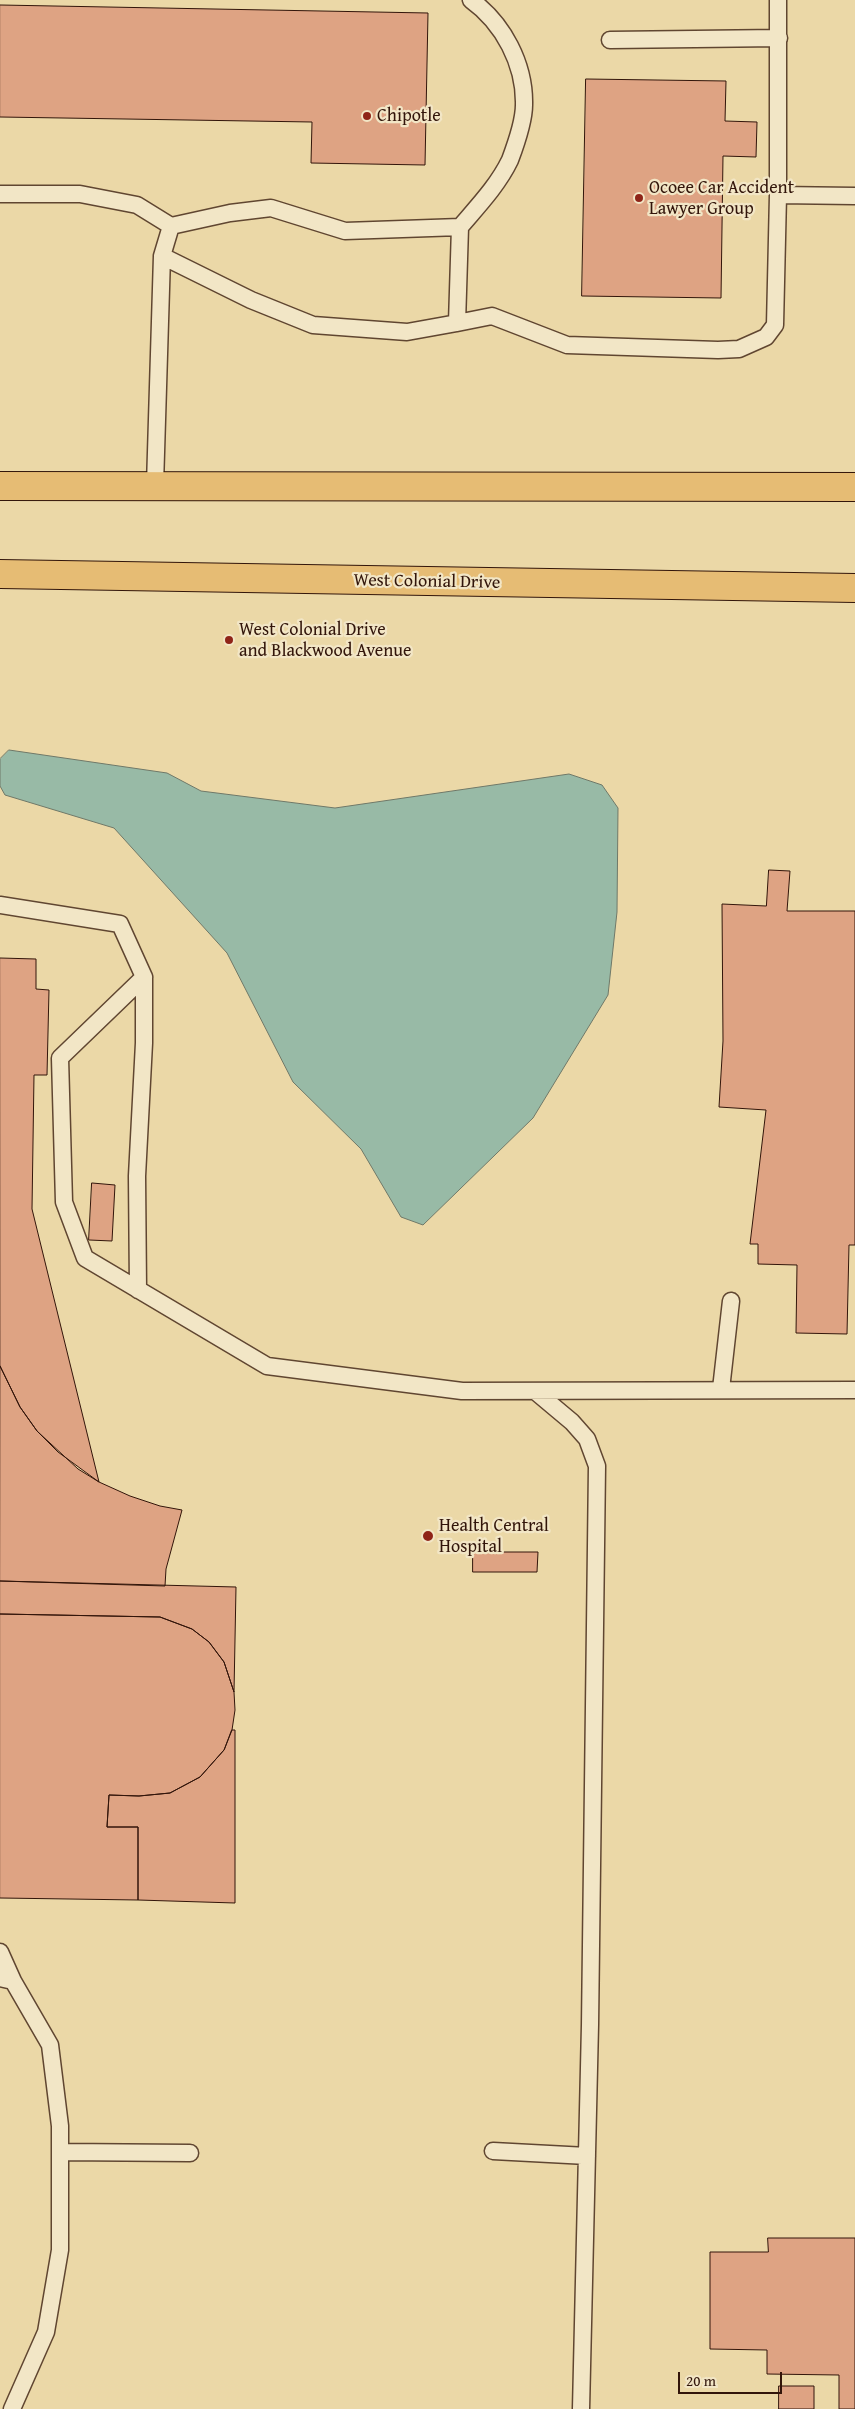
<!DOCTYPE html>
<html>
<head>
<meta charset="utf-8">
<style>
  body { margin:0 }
  #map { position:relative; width:855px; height:2409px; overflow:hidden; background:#ebd8a7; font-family:"Gentium Book Plus",serif }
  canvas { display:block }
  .scale { position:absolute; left:678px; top:2372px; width:104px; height:22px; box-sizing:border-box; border:2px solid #32150a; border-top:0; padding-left:6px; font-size:15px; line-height:18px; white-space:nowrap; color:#32150a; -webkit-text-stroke:4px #f2e6c6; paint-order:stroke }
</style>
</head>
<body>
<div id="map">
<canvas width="855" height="2409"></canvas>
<div class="scale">20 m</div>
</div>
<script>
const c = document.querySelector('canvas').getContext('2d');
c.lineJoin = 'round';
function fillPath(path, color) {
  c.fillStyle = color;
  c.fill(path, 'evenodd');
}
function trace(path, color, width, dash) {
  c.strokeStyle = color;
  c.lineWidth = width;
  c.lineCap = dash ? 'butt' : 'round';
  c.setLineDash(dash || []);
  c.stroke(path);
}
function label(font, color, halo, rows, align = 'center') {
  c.font = font + ' "Gentium Book Plus",serif';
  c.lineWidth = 4.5;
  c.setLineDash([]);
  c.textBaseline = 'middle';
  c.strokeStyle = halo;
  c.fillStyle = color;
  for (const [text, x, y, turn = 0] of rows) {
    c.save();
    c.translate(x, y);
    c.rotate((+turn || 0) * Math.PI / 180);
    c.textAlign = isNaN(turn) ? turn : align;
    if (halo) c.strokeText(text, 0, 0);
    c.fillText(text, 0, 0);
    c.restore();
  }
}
const water = new Path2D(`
  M9 750 167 773 201 791 335 808 569 774 602 785 618 808 617 912 608 995 533 1118 423 1225 401 1217 361 1149 293 1082 227 953 114 828 5 795 0 786V759Z`);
const building = new Path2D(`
  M0 5 428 13 425 165 311 163 312 122 0 117Z
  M586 79 726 81 725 121 757 122 756 157 723 156 721 298 582 296Z
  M769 870 790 871 787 911H855V1245H849L847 1334 796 1333 797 1265 758 1264V1244H750L766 1110 719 1107 723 1041 722 904 766 906Z
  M0 958 36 959V989L49 990 47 1075H34L32 1209 99 1482 58 1452 37 1431 20 1407 0 1366Z
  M92 1183 115 1185 112 1241 89 1240Z
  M0 1366 20 1407 37 1431 78 1469 99 1482 130 1496 160 1506 182 1510 166 1569 165 1586 0 1581Z
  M473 1552H538L537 1572H473Z
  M0 1581 236 1587 234 1692 224 1662 209 1642 192 1629 160 1617 0 1614Z
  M0 1614 160 1617 192 1629 209 1642 224 1662 234 1692 235 1710 232 1730 224 1750 200 1777 170 1793 139 1796 109 1795 107 1827H138V1900L0 1898Z
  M232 1730H235V1903L138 1900V1827H107L109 1795 139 1796 170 1793 200 1777 224 1750Z
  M768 2238H855V2409H839V2375L767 2374V2350L710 2349V2252H768Z
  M779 2386H814V2409H779Z`);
const lane = new Path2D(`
  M610 40 779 38
  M0 194H80L137 205 171 226 230 213 271 208 345 231 460 227 457 323 407 332 313 325 251 300 162 256
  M778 195V0
  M460 227C478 206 498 185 510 160 516 144 524 122 524 105 525 64 503 23 471 0
  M457 323 492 316 567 345 718 350 739 349 766 337 775 325 778 195 855 196
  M155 485 162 256 171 226
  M0 905 120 924 144 977 60 1058 64 1202 85 1258 267 1366 462 1391 855 1390
  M138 1290 137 1176 144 1043V977
  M721 1389 731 1301
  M535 1391 572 1422 587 1439 597 1466 590 2025 581 2409
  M0 1952 13 1981
  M0 1978 13 1981 50 2045 60 2126V2250L46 2332 12 2409
  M493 2151 587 2156
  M60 2152 190 2153`);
const highway = new Path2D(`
  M0 486 855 487
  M0 574 855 588`);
const markers = [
  [367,116,5,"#8f2418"],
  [639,198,5,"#8f2418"],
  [229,640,5,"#8f2418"],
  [428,1536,6,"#8f2418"]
];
const poiNames = [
  ["Chipotle",377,116],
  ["Ocoee Car Accident",649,188],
  ["Lawyer Group",649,209],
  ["West Colonial Drive",239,630],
  ["and Blackwood Avenue",239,651],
  ["Health Central",439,1526],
  ["Hospital",439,1547]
];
const streetNames = [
  ["West Colonial Drive",427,582,1]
];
fillPath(water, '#98baa6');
trace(water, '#6f7868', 1);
fillPath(building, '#dea383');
trace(building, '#32150a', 1);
trace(lane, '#604631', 19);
trace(highway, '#32150a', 30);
trace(lane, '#f2e6c6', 16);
trace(highway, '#e6bc74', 28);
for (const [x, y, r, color] of markers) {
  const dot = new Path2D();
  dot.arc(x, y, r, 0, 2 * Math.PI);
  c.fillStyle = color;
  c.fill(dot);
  trace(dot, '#f2e6c6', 2);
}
label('18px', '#32150a', '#f2e6c6', poiNames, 'left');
label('18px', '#32150a', '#f2e6c6', streetNames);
</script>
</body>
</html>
